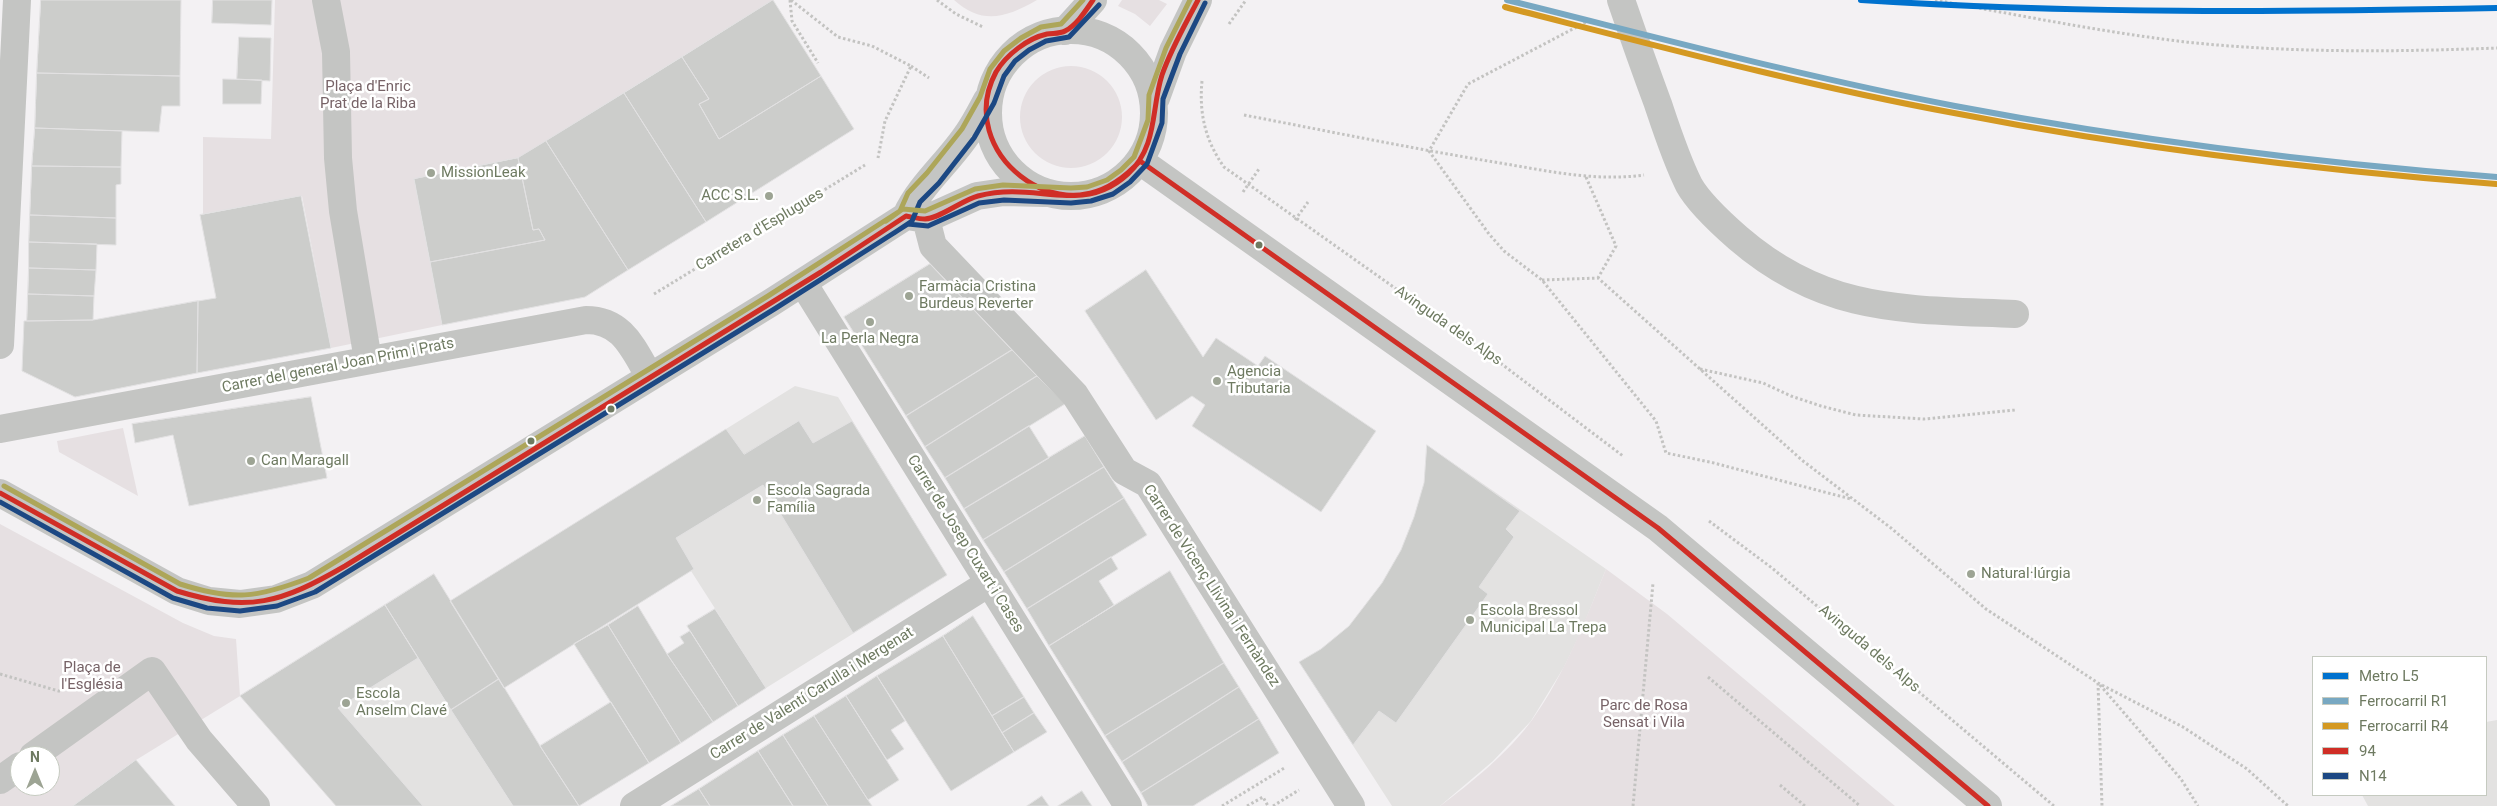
<!DOCTYPE html>
<html>
<head>
<meta charset="utf-8">
<style>
  body { margin:0 }
  #map { position:relative; width:2497px; height:806px; overflow:hidden; background:#f3f1f3; font-family:Roboto,sans-serif }
  canvas { display:block }
  .legend { position:absolute; left:2312px; top:656px; width:175px; height:140px; box-sizing:border-box; background:#fff; border:1px solid #c5cac0; margin:0; padding:6px 9px; list-style:none; font-size:15px; color:#6e7a61 }
  .legend li { display:flex; align-items:center; gap:10px; height:25px }
  .legend b { width:25px; border:1px solid #c5cac0 }
  .north { position:absolute; left:10px; top:746px; width:50px; height:50px; box-sizing:border-box; background:#fff; border:1px solid #c5cac0; border-radius:50%; rotate:0deg; font-size:14px; font-weight:700; line-height:20px; text-align:center; color:#6e7a61 }
  .north::after { content:''; display:block; margin:auto; width:18px; height:22px; background:#9da494; clip-path:polygon(50% 0,100% 100%,50% 72%,0 100%) }
</style>
</head>
<body>
<div id="map">
<canvas width="2497" height="806"></canvas>
<ul class="legend">
<li><b style="height:6px;background:#0072ce"></b>Metro L5</li>
<li><b style="height:6px;background:#78a8c2"></b>Ferrocarril R1</li>
<li><b style="height:6px;background:#d49922"></b>Ferrocarril R4</li>
<li><b style="height:6px;background:#d02e26"></b>94</li>
<li><b style="height:6px;background:#1c4883"></b>N14</li>
</ul>
<div class="north">N</div>
</div>
<script>
const c = document.querySelector('canvas').getContext('2d');
c.lineJoin = 'round';
function fillPath(path, color) {
  c.fillStyle = color;
  c.fill(path, 'evenodd');
}
function trace(path, color, width, dash) {
  c.strokeStyle = color;
  c.lineWidth = width;
  c.lineCap = dash ? 'butt' : 'round';
  c.setLineDash(dash || []);
  c.stroke(path);
}
function label(font, color, halo, rows, align = 'center') {
  c.font = font + ' Roboto,sans-serif';
  c.lineWidth = 5;
  c.setLineDash([]);
  c.textBaseline = 'middle';
  c.strokeStyle = halo;
  c.fillStyle = color;
  for (const [text, x, y, turn = 0] of rows) {
    c.save();
    c.translate(x, y);
    c.rotate((+turn || 0) * Math.PI / 180);
    c.textAlign = isNaN(turn) ? turn : align;
    if (halo) c.strokeText(text, 0, 0);
    c.fillText(text, 0, 0);
    c.restore();
  }
}
const built = new Path2D(`
  M795 386 838 397 947 575 766 688 691 571 504 688 450 601Z
  M1427 445 1606 569 1580 634 1564 667 1531 721 1493 761 1440 806H1392L1299 662 1321 649 1349 626 1382 583 1401 550 1414 517 1424 483Z
  M385 605 418 658 513 806H336L240 696Z
  M2497 720V806H2368L2362 795H2486V722Z`);
const green = new Path2D(`
  M275 0H809H773L521 157 414 179 442 325 331 348 302 196 203 214V137L271 139Z
  M954 0H1037C1007 17 983 26 954 0Z
  M1122 0H1159L1167 4 1150 26 1135 14 1118 6Z
  M1020 117a51 51 0 1 1 102 0a51 51 0 1 1-102 0Z
  M123 428 138 496 59 452 57 441Z
  M0 524 183 623 214 636 236 639 240 696 136 760 73 806H0ZM20 756H50V786H20Z
  M1606 569 1667 614 1895 806H1440C1470 784 1510 751 1532 720 1565 674 1585 621 1606 569Z`);
const building = new Path2D(`
  M41 0H181L180 76 37 73Z
  M213 0H272L271 25 212 23Z
  M773 0 821 76 719 139 699 104 709 99 682 57Z
  M239 37 271 38 270 81 237 79Z
  M682 57 709 99 699 104 719 139 821 76 854 129 706 222 624 93Z
  M37 73 180 76V106H162L159 132 35 128Z
  M223 79 262 80 261 104H223Z
  M624 93 706 222 628 270 546 141Z
  M35 128 122 131 121 167 32 166Z
  M546 141 628 270 585 297 442 325 430 262 545 240 539 229 533 230 518 158Z
  M518 158 533 230 539 229 545 240 430 262 414 179Z
  M32 166 121 167V184L116 185V218L30 215Z
  M301 196 331 348 197 373 198 301 216 298 200 215Z
  M30 215 116 218V245L29 242Z
  M29 242 97 244 96 270 29 268Z
  M930 264 1012 350 906 416 844 317Z
  M29 268 96 270 94 296 28 294Z
  M1146 270 1203 357 1216 338 1258 366 1265 356 1376 431 1321 512 1192 426 1205 405 1192 396 1156 420 1085 311Z
  M28 294 94 296 93 320 27 321Z
  M198 301 197 373 75 397 22 371 24 321 93 320Z
  M1012 350 1037 376 925 447 906 416Z
  M1037 376 1065 404 945 478 925 447Z
  M311 397 327 478 189 506 173 435 135 443 132 424Z
  M799 421 813 443 852 421 947 575 853 633 763 485 676 538 694 569 504 688 450 601 726 429 744 454Z
  M1029 426 1049 458 964 509 945 478Z
  M1085 436 1104 467 983 540 964 509Z
  M1427 445 1520 511 1506 529 1514 537 1479 587 1488 594 1396 723 1379 711 1353 745 1299 662 1321 649 1349 626 1382 583 1401 550 1414 517 1424 483Z
  M1104 467 1124 498 1004 572 983 540Z
  M1124 498 1147 535 1027 609 1004 572Z
  M1111 557 1118 569 1099 581 1114 605 1049 646 1027 609Z
  M1170 571 1224 663 1105 736 1049 646Z
  M434 574 499 679 451 710 385 605Z
  M385 605 418 658 338 708 423 806H336L240 696Z
  M638 606 667 654 713 722 681 743 608 625Z
  M715 609 766 688 738 706 687 626Z
  M973 616 1024 697 992 716 943 636Z
  M608 625 681 743 649 763 574 644Z
  M690 631 738 706 713 722 667 654 684 643 680 637Z
  M943 636 1014 752 951 791 877 676Z
  M1224 663 1239 687 1122 762 1105 736Z
  M877 676 905 721 891 730 904 749 887 760 846 696Z
  M499 679 540 746 579 806H513L451 710Z
  M1239 687 1259 719 1141 793 1122 762Z
  M846 696 899 780 868 800 814 716Z
  M1024 697 1034 713 1002 733 992 716Z
  M611 702 649 763 579 806 540 746Z
  M1034 713 1047 732 1014 752 1002 733Z
  M814 716 868 800 872 806H828L783 735Z
  M1259 719 1279 753 1193 806H1148L1141 793Z
  M783 735 828 806H793L758 751Z
  M758 751 793 806H710L699 789Z
  M136 760 175 806H73Z
  M699 789 710 806H671Z
  M1082 791 1092 806H1058Z
  M1042 796 1049 806H1027Z`);
const path = new Path2D(`
  M790 0 792 21 818 63
  M791 0 838 37 872 46 911 66 885 121 878 158
  M937 0 956 14 983 27
  M1935 0C2018 15 2102 32 2186 42 2289 53 2394 52 2497 48
  M1590 20 1468 84 1429 151 1489 234 1504 251 1542 280 1656 421 1666 453 1710 462 1851 499
  M1229 24 1246 0
  M911 66 929 78
  M1202 81C1199 113 1205 140 1224 167L1491 356 1623 456
  M1244 115C1327 131 1410 148 1494 162 1544 170 1593 182 1644 175
  M1586 177 1616 246 1598 278
  M1243 192 1259 169
  M1295 220 1308 202
  M1542 280 1598 278 1803 461 1891 528 1986 609 2098 683 2183 727 2247 769 2288 806
  M654 294 865 165
  M1700 369 1763 383 1791 396 1821 406 1856 415 1924 419 2016 410
  M1709 521 1772 568 2054 806
  M0 674 62 692
  M1708 677 1860 806
  M2098 683 2102 806
  M2100 685 2181 779 2198 806
  M1780 785 1805 806
  M1222 806 1286 767
  M1247 806 1263 797 1268 806
  M1273 806 1299 790
  M1633 806 1653 583`);
const minor = new Path2D(`
  M326 0 336 52 338 158 343 211 368 360
  M1621 0C1633 35 1645 69 1658 104 1667 131 1676 159 1689 185 1699 203 1722 224 1738 238 1826 314 1905 309 2015 314
  M988 113a83 83 0 1 1 166 0a83 83 0 1 1-166 0Z
  M1065 31 1093 0
  M1156 98 1173 51 1198 0
  M1140 161 1658 528 1988 806
  M907 216 926 219 977 196 1004 192 1044 193
  M926 219 933 246 1075 395 1124 471 1148 484 1351 806
  M803 283 1128 806
  M0 345 17 0
  M0 429 586 320C623 320 633 349 650 377
  M0 493 177 591 209 601 240 604 276 599 312 585 772 302 906 216C920 185 949 162 968 133 975 123 981 111 987 100
  M33 756 152 671 199 740 256 806
  M0 780 20 766
  M634 806 989 583`);
const bus1 = new Path2D(`
  M1093 0C1086 10 1077 25 1065 31 1060 34 1053 33 1047 34 1028 38 1006 55 996 72 953 152 1061 236 1128 174 1158 146 1151 109 1162 75 1171 49 1185 25 1198 0
  M1140 161 1658 528 1988 806
  M0 493 177 591C249 613 281 603 345 566L821 272 906 216C912 217 919 219 925 219 941 218 962 200 978 196 1044 179 1083 223 1140 161`);
const bus2 = new Path2D(`
  M894 233 912 221 920 202 939 183 974 138 994 103 1004 76 1015 61 1029 50 1046 41 1069 37 1099 5
  M0 502 173 598 207 608 240 611 277 606 315 592 776 308 908 224 928 226 979 203 1004 200 1071 203 1091 201 1113 194 1130 182 1147 164 1162 123 1163 99 1180 54 1205 3`);
const bus3 = new Path2D(`
  M886 221 900 211 908 193 927 173 962 129 980 97 990 69 1004 51 1021 38 1041 27 1061 24 1083 0
  M4 486 180 584C233 601 257 598 309 578L768 296 903 209 925 211 975 189 1003 185 1071 188 1087 187 1107 180 1121 170 1134 157 1142 136 1148 120 1149 95 1166 48 1190 0`);
const rail1 = new Path2D(`
  M1507 0C1656 37 1804 77 1955 106 2134 140 2315 163 2497 177`);
const rail2 = new Path2D(`
  M1505 7C1654 45 1803 85 1954 113 2133 148 2314 170 2496 184`);
const metro1 = new Path2D(`
  M1861 0C2072 14 2286 12 2497 8`);
const markers = [
  [431,173,5,"#9da494"],
  [769,196,5,"#9da494"],
  [1259,245,4.5,"#6e7a61"],
  [909,296,5,"#9da494"],
  [870,322,5,"#9da494"],
  [1217,381,5,"#9da494"],
  [611,409,4.5,"#6e7a61"],
  [531,441,4.5,"#6e7a61"],
  [251,461,5,"#9da494"],
  [757,500,5,"#9da494"],
  [1971,574,5,"#9da494"],
  [1470,620,5,"#9da494"],
  [346,703,5,"#9da494"]
];
const parkNames = [
  ["Plaça d'Enric",368,87],
  ["Prat de la Riba",368,104],
  ["Plaça de",92,668],
  ["l'Església",92,685],
  ["Parc de Rosa",1644,706],
  ["Sensat i Vila",1644,723]
];
const poiNames = [
  ["MissionLeak",441,173],
  ["ACC S.L.",759,196,"right"],
  ["Farmàcia Cristina",919,287],
  ["Burdeus Reverter",919,304],
  ["La Perla Negra",870,339,"center"],
  ["Agencia",1227,372],
  ["Tributaria",1227,389],
  ["Can Maragall",261,461],
  ["Escola Sagrada",767,491],
  ["Família",767,508],
  ["Natural·lúrgia",1981,574],
  ["Escola Bressol",1480,611],
  ["Municipal La Trepa",1480,628],
  ["Escola",356,694],
  ["Anselm Clavé",356,711]
];
const streetNames = [
  ["Carretera d'Esplugues",760,230,-31],
  ["Avinguda dels Alps",1448,326,35],
  ["Carrer del general Joan Prim i Prats",338,366,-11],
  ["Carrer de Josep Cuxart i Cases",965,544,58],
  ["Carrer de Vicenç Llivina i Fernàndez",1211,586,57],
  ["Avinguda dels Alps",1869,649,40],
  ["Carrer de Valentí Carulla i Mergenat",812,694,-32]
];
fillPath(built, '#e3e2e1');
fillPath(green, '#e6e0e2');
fillPath(building, '#cccdcb');
trace(building, '#e2e1e2', 1);
trace(path, '#c3c3c1', 3, [2.5, 2.5]);
trace(minor, '#c4c5c3', 28);
trace(bus1, '#d02e26', 5);
trace(bus2, '#1c4883', 5);
trace(bus3, '#ada659', 5);
trace(rail1, '#78a8c2', 6);
trace(rail2, '#d49922', 6);
trace(metro1, '#0072ce', 6);
for (const [x, y, r, color] of markers) {
  const dot = new Path2D();
  dot.arc(x, y, r, 0, 2 * Math.PI);
  c.fillStyle = color;
  c.fill(dot);
  trace(dot, '#fff', 2);
}
label('15px', '#776367', '#fff', parkNames);
label('15px', '#6e7a61', '#fff', poiNames, 'left');
label('15px', '#6e7a61', '#fff', streetNames);
</script>
</body>
</html>
